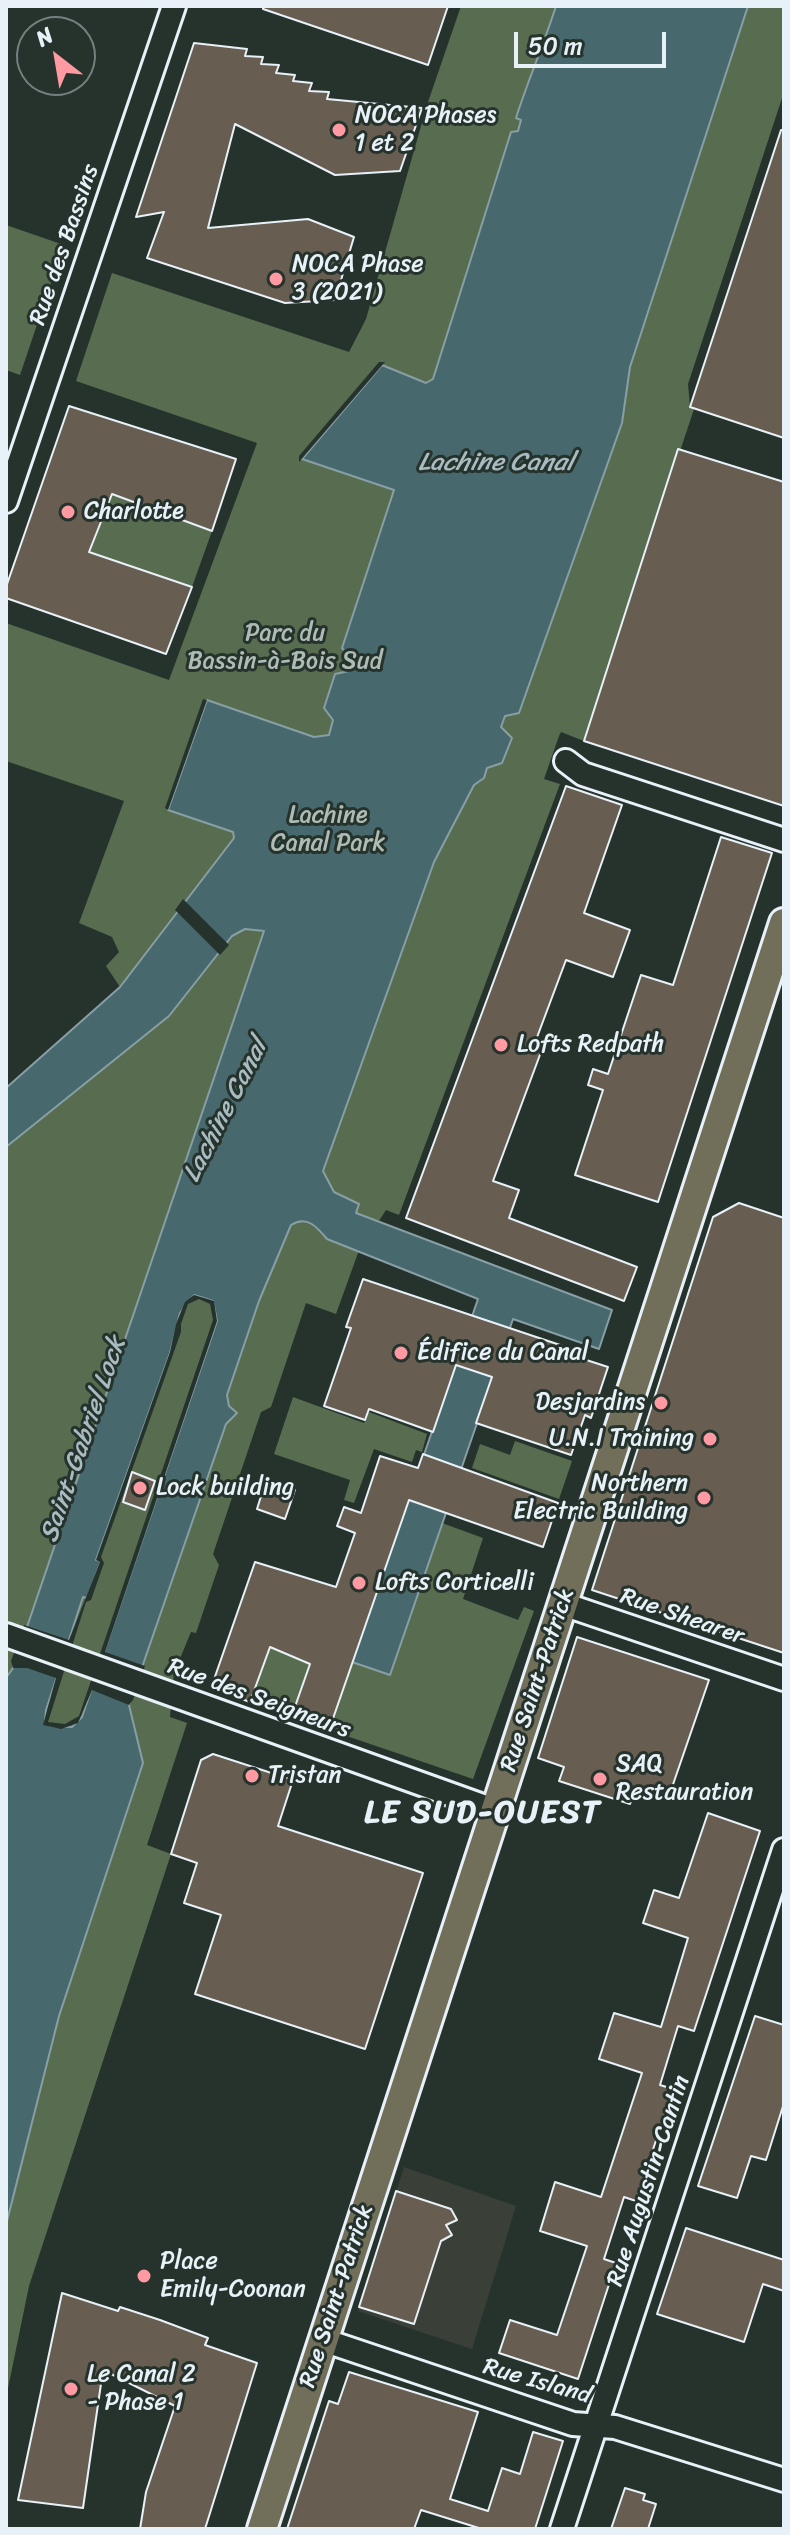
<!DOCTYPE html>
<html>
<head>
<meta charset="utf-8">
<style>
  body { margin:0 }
  #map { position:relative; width:790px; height:2535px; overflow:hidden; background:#26332d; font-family:Sriracha,sans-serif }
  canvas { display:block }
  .frame { position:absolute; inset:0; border:8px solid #e8f1f8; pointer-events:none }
  .north { position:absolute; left:16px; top:16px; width:80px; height:80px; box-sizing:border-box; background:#26332d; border:2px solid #747f7e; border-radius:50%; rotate:329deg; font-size:22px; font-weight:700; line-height:32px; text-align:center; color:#e8f1f8 }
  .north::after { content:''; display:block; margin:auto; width:28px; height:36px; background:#ff9aa2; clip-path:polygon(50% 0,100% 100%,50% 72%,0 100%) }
  .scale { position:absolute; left:514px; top:32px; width:152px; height:36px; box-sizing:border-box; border:4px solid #e8f1f8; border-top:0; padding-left:10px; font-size:24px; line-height:28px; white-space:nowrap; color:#e8f1f8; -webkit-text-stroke:6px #26332d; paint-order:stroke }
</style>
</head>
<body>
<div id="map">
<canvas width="790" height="2535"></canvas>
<div class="frame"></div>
<div class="north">N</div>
<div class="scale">50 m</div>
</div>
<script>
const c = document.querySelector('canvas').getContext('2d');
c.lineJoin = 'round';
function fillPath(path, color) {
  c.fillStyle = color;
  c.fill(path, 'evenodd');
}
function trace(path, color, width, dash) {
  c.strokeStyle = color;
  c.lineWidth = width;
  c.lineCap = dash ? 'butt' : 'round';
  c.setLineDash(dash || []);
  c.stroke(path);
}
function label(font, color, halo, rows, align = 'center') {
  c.font = font + ' Sriracha,sans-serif';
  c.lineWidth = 6;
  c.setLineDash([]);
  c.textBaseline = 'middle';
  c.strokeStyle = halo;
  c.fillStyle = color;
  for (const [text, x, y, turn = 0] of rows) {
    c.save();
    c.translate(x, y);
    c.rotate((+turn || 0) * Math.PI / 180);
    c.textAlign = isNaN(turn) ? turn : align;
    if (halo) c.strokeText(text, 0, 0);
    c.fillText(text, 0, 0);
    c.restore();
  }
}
const built = new Path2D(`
  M404 2167 516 2206 472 2349 358 2311Z`);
const green = new Path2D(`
  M461 6H784V92L688 384 690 407 694 409 584 741 561 732 559 736 544 779 560 784 399 1215 386 1210 358 1253 336 1314 306 1303 271 1407 261 1412 213 1554 219 1565 196 1633 191 1632 174 1673 170 1717 187 1723 147 1845 171 1854 29 2286 6 2398V1147L176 1008 120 987 106 966 119 952 112 937 79 923 124 801 6 761V623L169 680 257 443 76 381 112 273 349 352 366 319 427 105Z
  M6 225 64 245 20 375 6 370Z
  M112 494 212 531 192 587 89 552Z
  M293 1397 364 1423 369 1412 427 1434 422 1452 416 1450 412 1462 374 1449 354 1503 344 1500 350 1480 274 1454Z
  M515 1441 572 1461 559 1499 472 1468 480 1444 510 1455Z
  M442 1523 483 1538 463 1599 518 1620 524 1607 534 1611 473 1779 329 1730 352 1662 390 1674Z
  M285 1606 293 1656 310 1664 291 1718 250 1702Z`);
const water = new Path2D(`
  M556 6H748L630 367 622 423 519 713 505 716 501 727 512 738 502 763 487 768 484 778 474 785 434 862 323 1171 334 1192 359 1204 356 1213 612 1310 599 1349 513 1319 390 1675 352 1662 478 1299 327 1239C317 1227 307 1215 291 1225L259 1301 227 1395 229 1406 237 1413 226 1424 129 1705 143 1763 59 2016 6 2225V1678L13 1668 264 931 245 929 232 936 169 1016 6 1147V1088L120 987 234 838 233 832 168 810 207 700 314 737 329 735 333 720 324 708 335 674 349 671 352 659 342 648 394 490 302 459 382 365 426 383 433 379 511 132 518 131 521 120 516 118C528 80 544 44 556 6ZM194 1295 213 1301 217 1321 82 1717 72 1727 51 1726 45 1720 46 1710 83 1597 87 1598 101 1561 96 1560 170 1353 180 1313Z`);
const pier = new Path2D(`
  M379 362H385L299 462V456Z
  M203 699 207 700 168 810 165 808Z
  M183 899 229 945 220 955 175 910Z
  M194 1295 214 1301 217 1321 105 1652 145 1666 133 1700 129 1705 92 1690 78 1723 61 1729 43 1725 56 1678 27 1668H13L11 1661 24 1625 69 1640 100 1562 96 1560 170 1352 176 1324 185 1302ZM199 1299 210 1304 213 1320 79 1716 65 1724 48 1722 86 1602 91 1600 104 1563 101 1557 181 1332V1324L188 1304Z`);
const building = new Path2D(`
  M263 6H448L428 65 263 9Z
  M194 43 247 49 245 56 263 57 261 64 279 65 276 73 295 75 293 81 312 83 309 91 329 92 327 99 422 108 400 171 335 175 235 124 208 228 308 219 354 237 335 300 285 303 147 258 164 212 136 217Z
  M781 130H784V438L690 407Z
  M69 406 236 459 212 531 112 494 89 552 192 587 166 654 6 598V587Z
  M678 449 784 482V806L584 741Z
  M566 786 622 805 584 913 630 930 613 977 566 960 533 1048 541 1052 493 1181 519 1190 509 1218 637 1267 624 1301 406 1218Z
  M721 837 772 853 658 1202 575 1175 603 1090 588 1085 593 1069 608 1074 641 975 673 985Z
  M739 1203 784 1218V1653L592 1590 713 1217Z
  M363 1279 575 1350 574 1356 608 1367 591 1418 585 1415 571 1455 476 1423 492 1377 456 1365 433 1432 369 1409 365 1420 324 1406 351 1328 346 1327Z
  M423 1454 558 1503 543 1547 409 1500 329 1730 291 1718 310 1664 270 1647 250 1702 211 1688 255 1562 336 1587 355 1533 337 1526 344 1507 361 1513 380 1456 418 1468Z
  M132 1472 155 1481 145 1510 123 1502Z
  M266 1480 295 1490 285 1519 257 1509Z
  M577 1637 709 1680 668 1799 636 1788 630 1804 559 1781 564 1767 538 1758Z
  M213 1754 293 1780 278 1826 423 1873 365 2049 195 1994 221 1915 184 1903 197 1863 171 1854 201 1760Z
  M708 1813 760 1831 694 2031 678 2026 660 2085 673 2089 636 2201 624 2197 604 2259 616 2263 578 2379 499 2353 510 2320 557 2335 587 2246 540 2231 555 2182 601 2197 642 2073 599 2059 614 2013 661 2027 688 1938 643 1923 654 1890 679 1898Z
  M755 2016 784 2025V2103L766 2160 751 2156 737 2198 698 2186Z
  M396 2191 451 2209 457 2220 446 2225 452 2235 441 2241 414 2324 359 2307Z
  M686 2228 784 2260V2291L763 2284 744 2342 657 2314Z
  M62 2293 118 2311 120 2307 160 2320 208 2338 205 2345 257 2363 205 2529H140L146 2492 175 2406 103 2370 83 2508 18 2500Z
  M349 2372 478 2412 450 2499 488 2511 502 2468 520 2474 533 2432 563 2441 535 2529H482L421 2510 414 2529H287L329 2401 338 2404Z
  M625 2488 645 2494 643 2500 656 2504 648 2529H611Z`);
const minor = new Path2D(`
  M6 501 174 6
  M566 761 583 774 784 840
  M563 1604 784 1679
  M6 1635 494 1810
  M323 2340 573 2424 615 2427 784 2480
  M562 2529 784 1850`);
const major = new Path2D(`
  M262 2529 784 923`);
const markers = [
  [339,130,8,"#ff9aa2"],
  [276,279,8,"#ff9aa2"],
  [68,512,8,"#ff9aa2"],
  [501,1045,8,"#ff9aa2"],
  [401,1353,8,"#ff9aa2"],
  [661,1403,8,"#ff9aa2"],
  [710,1439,8,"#ff9aa2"],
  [140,1488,8,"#ff9aa2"],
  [704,1498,8,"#ff9aa2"],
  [359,1583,8,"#ff9aa2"],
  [252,1776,8,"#ff9aa2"],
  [600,1779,8,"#ff9aa2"],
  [144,2276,8,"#ff9aa2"],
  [71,2389,8,"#ff9aa2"]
];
const poiNames = [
  ["NOCA Phases",355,116],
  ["1 et 2",355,144],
  ["NOCA Phase",292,265],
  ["3 (2021)",292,293],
  ["Charlotte",84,512],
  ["Lofts Redpath",517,1045],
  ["Édifice du Canal",417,1353],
  ["Desjardins",645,1403,"right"],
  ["U.N.I Training",694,1439,"right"],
  ["Northern",688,1484,"right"],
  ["Electric Building",688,1512,"right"],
  ["Lock building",156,1488],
  ["Lofts Corticelli",375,1583],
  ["SAQ",616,1765],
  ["Restauration",616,1793],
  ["Tristan",268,1776],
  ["Place",160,2262],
  ["Emily-Coonan",160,2290],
  ["Le Canal 2",87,2375],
  ["- Phase 1",87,2403]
];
const streetNames = [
  ["Rue des Bassins",65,245,-71],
  ["Rue Shearer",682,1617,19],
  ["Rue Saint-Patrick",538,1680,-72],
  ["Rue des Seigneurs",259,1699,20],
  ["Rue Augustin-Cantin",649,2181,-72],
  ["Rue Saint-Patrick",337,2296,-72],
  ["Rue Island",537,2382,16]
];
const parkNames = [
  ["Parc du",285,634],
  ["Bassin-à-Bois Sud",285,662],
  ["Lachine",328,816],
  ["Canal Park",328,844]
];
const waterNames = [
  ["Lachine Canal",496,463],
  ["Lachine Canal",226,1111,-63],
  ["Saint-Gabriel Lock",84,1440,-71]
];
const districtNames = [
  ["LE SUD-OUEST",483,1814]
];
fillPath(built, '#3a4038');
fillPath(green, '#586d50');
fillPath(water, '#47696d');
trace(water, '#879fa5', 2);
fillPath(pier, '#26332d');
fillPath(building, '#675e51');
trace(building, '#e8f1f8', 2);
trace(minor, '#e8f1f8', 28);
trace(major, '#e8f1f8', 34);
trace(minor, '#26332d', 22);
trace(major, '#716e59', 28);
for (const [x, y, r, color] of markers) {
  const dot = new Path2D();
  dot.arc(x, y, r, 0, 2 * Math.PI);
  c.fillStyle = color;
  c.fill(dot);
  trace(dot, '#26332d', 3);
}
label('24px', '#e8f1f8', '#26332d', poiNames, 'left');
label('24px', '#e8f1f8', '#26332d', streetNames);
label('24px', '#aebcb5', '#26332d', parkNames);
label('italic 26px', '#a8bbc0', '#26332d', waterNames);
c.letterSpacing = '2px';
label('bold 32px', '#e8f1f8', '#26332d', districtNames);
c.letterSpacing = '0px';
</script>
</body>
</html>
